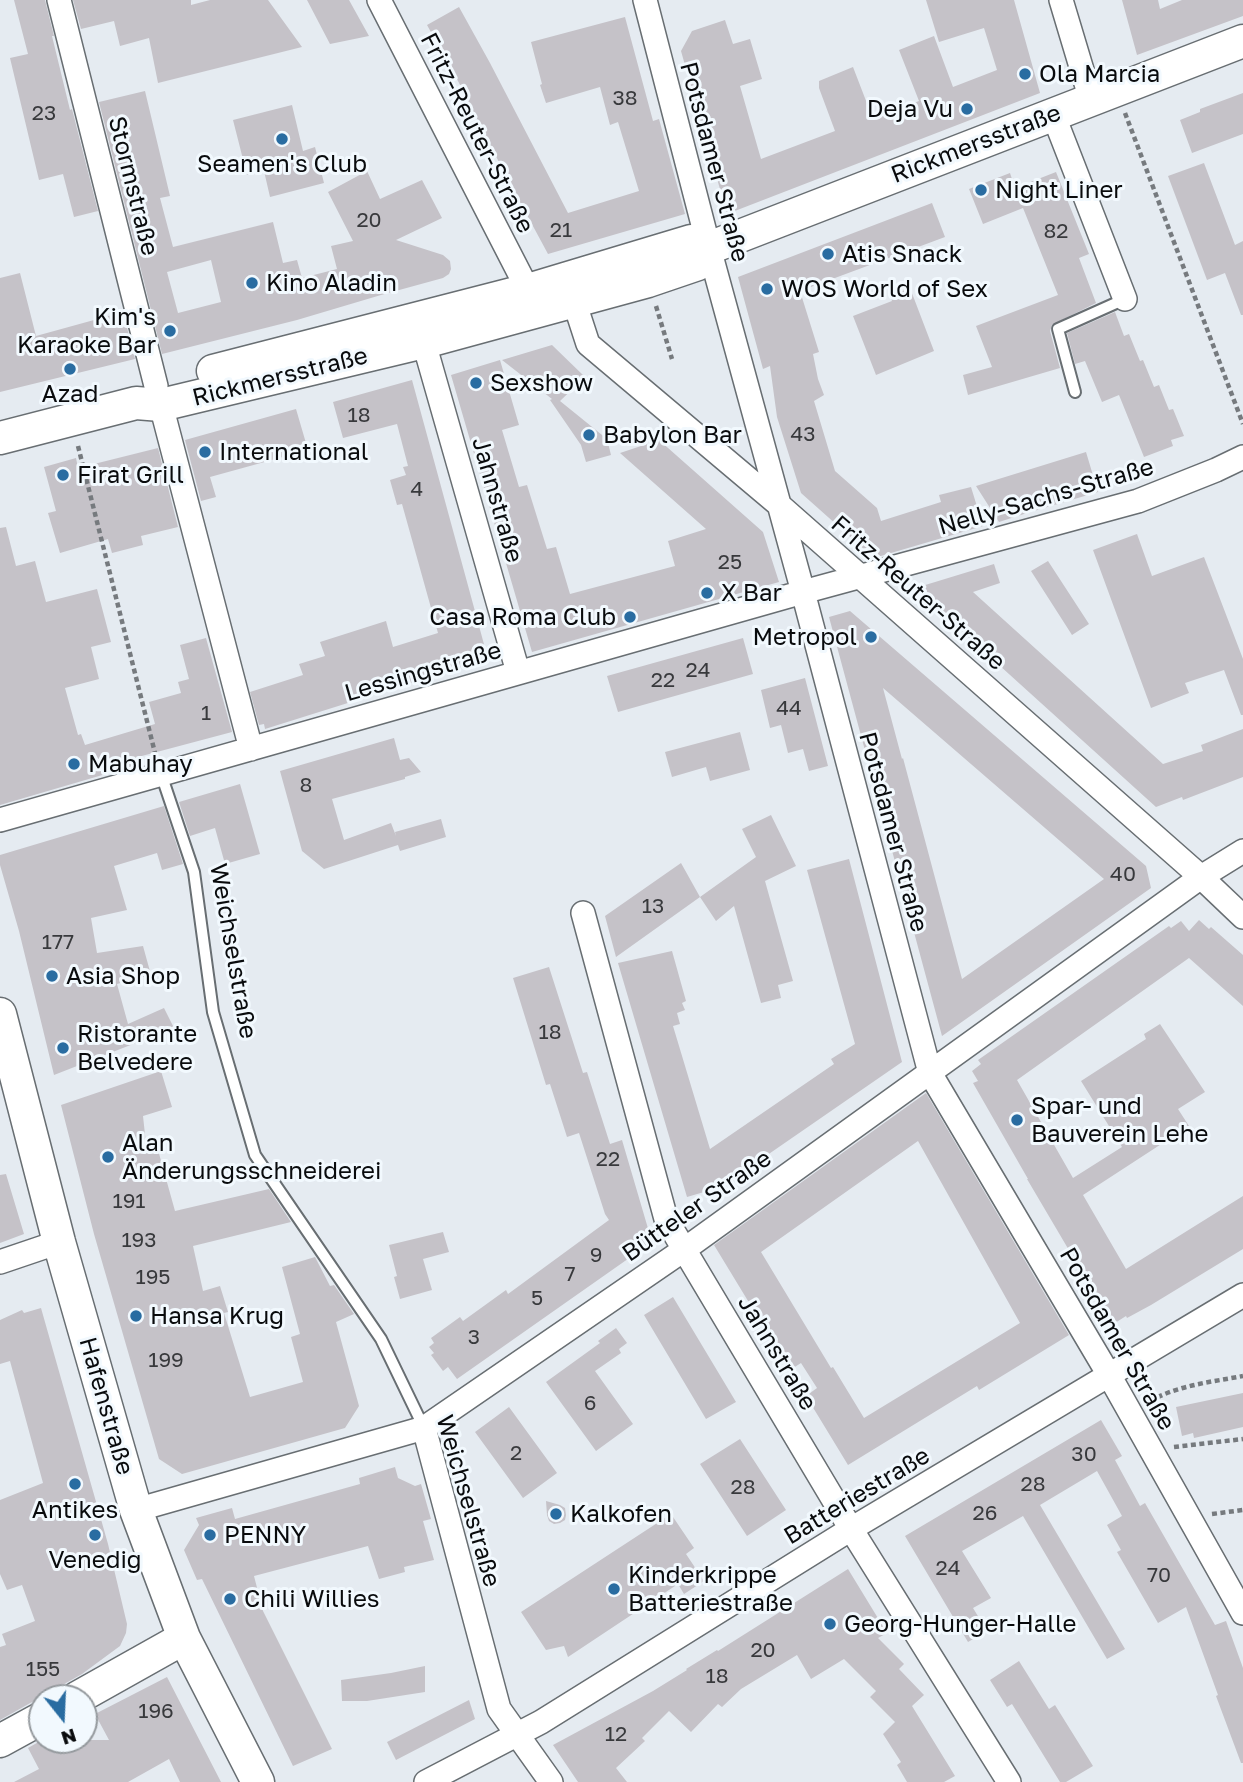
<!DOCTYPE html>
<html>
<head>
<meta charset="utf-8">
<style>
  body { margin:0 }
  #map { position:relative; width:1243px; height:1782px; overflow:hidden; background:#e5ebf1; font-family:"Golos Text",sans-serif }
  canvas { display:block }
  .north { position:absolute; left:28px; top:1684px; width:70px; height:70px; box-sizing:border-box; background:#f2f9fe; border:2px solid #959a9e; border-radius:50%; rotate:162deg; font-size:19px; font-weight:700; line-height:28px; text-align:center; color:#090b0d }
  .north::after { content:''; display:block; margin:auto; width:24px; height:32px; background:#296ca1; clip-path:polygon(50% 0,100% 100%,50% 72%,0 100%) }
</style>
</head>
<body>
<div id="map">
<canvas width="1243" height="1782"></canvas>
<div class="north">N</div>
</div>
<script>
const c = document.querySelector('canvas').getContext('2d');
c.lineJoin = 'round';
function fillPath(path, color) {
  c.fillStyle = color;
  c.fill(path, 'evenodd');
}
function trace(path, color, width, dash) {
  c.strokeStyle = color;
  c.lineWidth = width;
  c.lineCap = dash ? 'butt' : 'round';
  c.setLineDash(dash || []);
  c.stroke(path);
}
function label(font, color, halo, rows, align = 'center') {
  c.font = font + ' "Golos Text",sans-serif';
  c.lineWidth = 6;
  c.setLineDash([]);
  c.textBaseline = 'middle';
  c.strokeStyle = halo;
  c.fillStyle = color;
  for (const [text, x, y, turn = 0] of rows) {
    c.save();
    c.translate(x, y);
    c.rotate((+turn || 0) * Math.PI / 180);
    c.textAlign = isNaN(turn) ? turn : align;
    if (halo) c.strokeText(text, 0, 0);
    c.fillText(text, 0, 0);
    c.restore();
  }
}
const building = new Path2D(`
  M14 0H45L54 36H52L70 110 72 109 98 211 74 217 63 174 39 180 10 58 28 54Z
  M73 0H191V5L210 0H268L302 47 158 83 149 38 120 46 114 21 81 29Z
  M307 0H349L369 36 330 44Z
  M926 0H1014L1040 93 727 214 681 51 692 31 725 20 733 44 750 39 762 79 740 86 761 159 835 131 819 88V81L853 67 873 119 919 101 899 50 934 36 953 87 997 70 984 28 939 42Z
  M1122 0H1158L1160 9 1182 0H1243V16L1137 55Z
  M459 7 490 63 568 213 639 191 618 122 610 125 600 87 546 103 540 85 542 84 531 42 625 17 653 121 659 119 685 214 548 254 506 176 458 81 427 25Z
  M145 91 170 196 160 198 173 247 273 222 283 263 297 260 302 278 337 269 331 246 353 241 328 192 367 171 380 199 422 180 442 218 396 240 443 255 450 261 451 269 449 274 443 278 381 295 297 320 162 354 99 102ZM211 260 221 302 178 313 167 272Z
  M1243 93V134L1192 153 1180 120 1200 112V109Z
  M292 105 303 151 315 147 324 183 270 197 264 171 247 175 233 120Z
  M1204 163 1235 245 1243 241V315H1241L1225 273 1207 280 1168 176Z
  M1056 172 1089 254 1079 258 1096 303 1052 325 1050 331 1060 368 968 395 963 375 992 367 976 326 1058 295 1023 208 983 224 969 189 1010 173 1015 188Z
  M932 203 945 237 800 291 819 352 813 354 818 379 824 395 814 401 835 471 877 508 881 521 941 502 939 495 971 487 983 526 874 558 801 493 777 417 770 366 763 369 738 277Z
  M20 273 36 336 123 312 135 359 0 392V278Z
  M910 288 934 351 876 375 853 316 892 301 890 296Z
  M1115 312 1124 336 1129 334 1140 361 1143 360 1154 387 1159 385 1169 410 1173 409 1184 436 1171 440 1173 446 1144 457 1119 395 1102 402 1085 361 1075 364 1067 333Z
  M552 345 585 377 560 401 607 439 611 455 586 462 581 445 550 400 552 399 502 360Z
  M500 360 519 425 502 430 519 487 527 485 547 549 556 547 570 594 675 566 668 541 706 529 620 453 659 440 763 532 779 582 532 652 451 375Z
  M412 380 488 659 265 729 264 724 259 725 250 692 303 675 299 664 325 656 320 642 386 621 393 647 438 633 402 504 397 505 390 480 406 475 403 467 408 466 397 424 343 438 333 402Z
  M296 409 308 450 210 477 216 497 201 501 185 440Z
  M158 448 178 527 141 536 143 545 112 553 108 539 60 553 48 513 56 511 44 467 76 458 78 468Z
  M1086 452 1098 492 1024 514 999 522 976 486Z
  M6 527 16 566 35 561 46 602 97 589 111 642 91 647 99 679 65 688 78 735 81 734 85 745 155 724 149 702 181 693 178 682 189 679 180 645 206 638 232 732 138 757 140 764 0 805V528Z
  M1137 534 1152 576 1204 557 1243 659V715H1241L1224 670 1185 683 1189 693 1151 708 1093 550Z
  M1048 561 1089 624 1072 635 1031 571Z
  M994 564 1000 583 973 592 1163 764 1203 751 1201 745 1243 729V777L1183 800 1182 797 1156 807 926 599 922 586Z
  M850 611 1146 866 1151 888 942 1036 829 617ZM883 688 1104 879 962 979 903 758 902 759Z
  M743 638 753 674 618 712 607 676Z
  M805 678 828 766 809 771 803 749 788 753 781 725 770 728 761 690Z
  M740 732 750 770 710 781 706 767 672 777 665 752Z
  M394 738 400 760 409 758 421 772 405 777V779L332 799 344 840 391 823 396 836 395 832 441 819 446 837 400 851 398 845 324 869 302 851 280 771Z
  M240 784 260 854 225 864 215 828 190 836 179 802Z
  M164 806 183 864 162 870 157 853 114 866 127 910 91 918 97 953 143 946 151 975 117 984 128 1024 164 1008 174 1028 54 1075 19 931 0 865V855Z
  M771 815 796 866 765 881 793 981 778 985 781 998 761 1003 734 906 716 921 700 897 756 857 742 829Z
  M849 859 902 1062 721 1187 687 1197 618 963 672 951 686 1001 682 1003 685 1010 677 1013 680 1024 673 1026 710 1149 834 1064 831 1059 855 1044 807 870Z
  M681 863 700 897 616 957 605 916Z
  M1199 920 1209 929 1211 927 1243 955V1006L1189 958 1017 1080 1073 1178 1122 1147 1081 1081 1146 1039 1144 1034 1160 1024 1205 1092 1178 1109 1189 1126 1083 1195 1126 1269 1243 1196V1249L1151 1305 1127 1318 1126 1316 1115 1323 1108 1312 1106 1313 1027 1179H1028L973 1083 978 1081 972 1071 981 1064 978 1060 1169 926 1171 928 1181 921 1189 931Z
  M549 967 583 1073 587 1072 610 1144 622 1140 652 1242 457 1379 448 1367 443 1371 431 1355 434 1353 429 1347 434 1343 431 1338 460 1317 463 1321 506 1290 508 1294 609 1220 605 1214 579 1133 567 1137 550 1084 546 1085 513 978Z
  M161 1071 172 1107 143 1116 147 1153 158 1150 175 1211 269 1189 291 1222 193 1246 203 1291 220 1286 228 1312 224 1313 250 1397 303 1382 291 1337 300 1334 282 1267 315 1257 330 1286 334 1285 354 1314 336 1322 359 1406 345 1428 182 1474 159 1459 94 1234 61 1105Z
  M926 1093 1069 1335 979 1390 977 1386 848 1465 806 1396 817 1388 801 1363 790 1370 714 1245ZM918 1141 1020 1323 864 1418 833 1367 831 1368 761 1252Z
  M6 1174 24 1234 0 1243V1175Z
  M443 1232 449 1252 423 1259 432 1290 400 1299 394 1277 397 1276 389 1245Z
  M673 1297 736 1402 706 1419 644 1315Z
  M41 1308 108 1544 127 1624 126 1633 120 1646 82 1674 0 1720V1647L6 1645 2 1634 35 1621 22 1585 7 1590 0 1574V1500L43 1483 10 1361 0 1364V1320L22 1310 24 1313Z
  M616 1328 627 1343 619 1349 621 1353 595 1371 633 1424 596 1451 546 1382 600 1343 598 1341Z
  M1243 1393V1427L1194 1438 1193 1433 1182 1436 1176 1407Z
  M509 1407 557 1473 523 1498 475 1432Z
  M1101 1420 1122 1456 1115 1460 1140 1506 1145 1503 1215 1625 1226 1621 1243 1668V1763H1241L1216 1696 1218 1695 1186 1607 1158 1623 1117 1552 1121 1550 1107 1525 1122 1516 1097 1471 1040 1505 1125 1649 1107 1659 1023 1516 962 1551 991 1598 973 1608 987 1631 968 1642 905 1536Z
  M740 1439 786 1510 747 1536 700 1464Z
  M395 1467 398 1478 415 1486 421 1484 431 1519 423 1521 434 1560 404 1567 405 1572 379 1579 368 1546 254 1576 263 1611 332 1749 293 1766 202 1579 197 1580 184 1550 199 1525 196 1518 232 1508 235 1519 360 1484 359 1478Z
  M546 1501 560 1505 565 1508 566 1515 565 1520 560 1523 554 1524 549 1521 547 1515Z
  M671 1514 694 1548 686 1554 704 1581 684 1594 678 1584 568 1657 564 1646 546 1650 521 1612Z
  M848 1569 887 1633 878 1638 904 1664 899 1669 924 1695 912 1706 955 1776 944 1782H907L897 1765 901 1762 883 1734 895 1722 870 1697 876 1691 844 1659 811 1679 797 1655 741 1689 722 1707 718 1704 691 1732 669 1711 642 1738 645 1741 616 1768 627 1782H578L553 1745 653 1691 687 1670 686 1669 717 1650 718 1651Z
  M1019 1661 1049 1709 1055 1705 1093 1766 1066 1782H1060L1012 1704 1007 1707 990 1680Z
  M425 1666V1692L367 1701H342L341 1680 391 1673Z
  M167 1677 221 1782H180L169 1759 128 1782H14L39 1769 28 1748 42 1740H109L95 1714Z
  M469 1700 475 1719 396 1760 387 1742Z`);
const path = new Path2D(`
  M1125 113 1243 424
  M656 306 672 359
  M78 446 155 753
  M1150 1401C1179 1385 1211 1382 1243 1376
  M1174 1447 1243 1439
  M1212 1514 1243 1510`);
const lane = new Path2D(`
  M1075 392 1058 329 1125 299
  M161 774 194 872 213 1012 255 1155 381 1339 424 1428`);
const street = new Path2D(`
  M59 0 156 386
  M379 0 528 290 533 303
  M645 0 709 248 803 592 930 1073 1109 1375 1243 1613
  M1061 0 1091 100
  M1053 114 1125 299
  M574 301 588 344 778 504 1201 877 1243 917
  M420 329 518 672
  M161 405 251 749
  M0 820 803 592 1138 501 1216 470 1243 457
  M583 913 666 1219 851 1529 1009 1782
  M0 1262 59 1242
  M424 1428 499 1709 551 1782
  M136 1510 424 1428 685 1249 1201 877 1243 851
  M426 1782 541 1722 851 1529 1243 1295`);
const secondary = new Path2D(`
  M213 371 528 290 691 241 709 248
  M0 438 136 403 161 405 424 342 648 281 698 264 709 248 1243 41
  M0 1014 59 1242 136 1510 184 1638 258 1782
  M77 1698 184 1638
  M0 1741 42 1718`);
const markers = [
  [1025,74,7,"#296ca1"],
  [967,109,7,"#296ca1"],
  [282,139,7,"#296ca1"],
  [981,190,7,"#296ca1"],
  [828,254,7,"#296ca1"],
  [252,283,7,"#296ca1"],
  [767,289,7,"#296ca1"],
  [170,331,7,"#296ca1"],
  [70,369,7,"#296ca1"],
  [476,383,7,"#296ca1"],
  [589,435,7,"#296ca1"],
  [205,452,7,"#296ca1"],
  [63,475,7,"#296ca1"],
  [707,593,7,"#296ca1"],
  [630,617,7,"#296ca1"],
  [871,637,7,"#296ca1"],
  [74,764,7,"#296ca1"],
  [52,976,7,"#296ca1"],
  [63,1048,7,"#296ca1"],
  [1017,1120,7,"#296ca1"],
  [108,1157,7,"#296ca1"],
  [136,1316,7,"#296ca1"],
  [75,1484,7,"#296ca1"],
  [556,1514,7,"#296ca1"],
  [95,1535,7,"#296ca1"],
  [210,1535,7,"#296ca1"],
  [614,1589,7,"#296ca1"],
  [230,1599,7,"#296ca1"],
  [830,1624,7,"#296ca1"]
];
const numberNames = [
  ["38",625,98],
  ["23",44,113],
  ["20",369,220],
  ["21",561,230],
  ["82",1056,231],
  ["18",359,415],
  ["43",803,434],
  ["4",417,489],
  ["25",730,562],
  ["24",698,670],
  ["22",663,680],
  ["44",789,708],
  ["1",206,713],
  ["8",306,785],
  ["40",1123,874],
  ["13",653,906],
  ["177",58,942],
  ["18",550,1032],
  ["22",608,1159],
  ["191",129,1201],
  ["193",139,1240],
  ["9",596,1255],
  ["7",570,1274],
  ["195",153,1277],
  ["5",537,1298],
  ["3",474,1337],
  ["199",166,1360],
  ["6",590,1403],
  ["2",516,1453],
  ["30",1084,1454],
  ["28",1033,1484],
  ["28",743,1487],
  ["26",985,1513],
  ["24",948,1568],
  ["70",1159,1575],
  ["20",763,1650],
  ["155",43,1669],
  ["18",717,1676],
  ["196",156,1711],
  ["12",616,1734]
];
const poiNames = [
  ["Ola Marcia",1039,74],
  ["Deja Vu",953,109,"right"],
  ["Seamen's Club",282,164,"center"],
  ["Night Liner",995,190],
  ["Atis Snack",842,254],
  ["Kino Aladin",266,283],
  ["WOS World of Sex",781,289],
  ["Kim's",156,317,"right"],
  ["Karaoke Bar",156,345,"right"],
  ["Sexshow",490,383],
  ["Azad",70,394,"center"],
  ["Babylon Bar",603,435],
  ["International",219,452],
  ["Firat Grill",77,475],
  ["X Bar",721,593],
  ["Casa Roma Club",616,617,"right"],
  ["Metropol",857,637,"right"],
  ["Mabuhay",88,764],
  ["Asia Shop",66,976],
  ["Ristorante",77,1034],
  ["Belvedere",77,1062],
  ["Spar- und",1031,1106],
  ["Bauverein Lehe",1031,1134],
  ["Alan",122,1143],
  ["Änderungsschneiderei",122,1171],
  ["Hansa Krug",150,1316],
  ["Antikes",75,1510,"center"],
  ["Kalkofen",570,1514],
  ["PENNY",224,1535],
  ["Venedig",95,1560,"center"],
  ["Kinderkrippe",628,1575],
  ["Batteriestraße",628,1603],
  ["Chili Willies",244,1599],
  ["Georg-Hunger-Halle",844,1624]
];
const streetNames = [
  ["Fritz-Reuter-Straße",477,133,63],
  ["Rickmersstraße",976,144,-21],
  ["Potsdamer Straße",714,162,75],
  ["Stormstraße",133,186,76],
  ["Rickmersstraße",280,377,-14],
  ["Nelly-Sachs-Straße",1046,497,-16],
  ["Jahnstraße",497,500,74],
  ["Fritz-Reuter-Straße",918,593,41],
  ["Lessingstraße",423,672,-16],
  ["Potsdamer Straße",893,832,75],
  ["Weichselstraße",233,951,80],
  ["Bütteler Straße",697,1206,-35],
  ["Potsdamer Straße",1117,1339,60],
  ["Jahnstraße",777,1353,59],
  ["Hafenstraße",106,1406,74],
  ["Batteriestraße",857,1496,-31],
  ["Weichselstraße",468,1501,74]
];
fillPath(building, '#c5c2c8');
trace(lane, '#686e72', 14);
trace(street, '#686e72', 26);
trace(secondary, '#686e72', 35);
trace(path, '#767a7e', 4.5, [5, 3.5]);
trace(lane, '#fff', 10);
trace(street, '#fff', 23);
trace(secondary, '#fff', 32);
for (const [x, y, r, color] of markers) {
  const dot = new Path2D();
  dot.arc(x, y, r, 0, 2 * Math.PI);
  c.fillStyle = color;
  c.fill(dot);
  trace(dot, '#f2f9fe', 2.5);
}
label('21px', '#38393c', null, numberNames);
label('24px', '#090b0d', '#f2f9fe', poiNames, 'left');
label('24px', '#090b0d', '#f2f9fe', streetNames);
</script>
</body>
</html>
